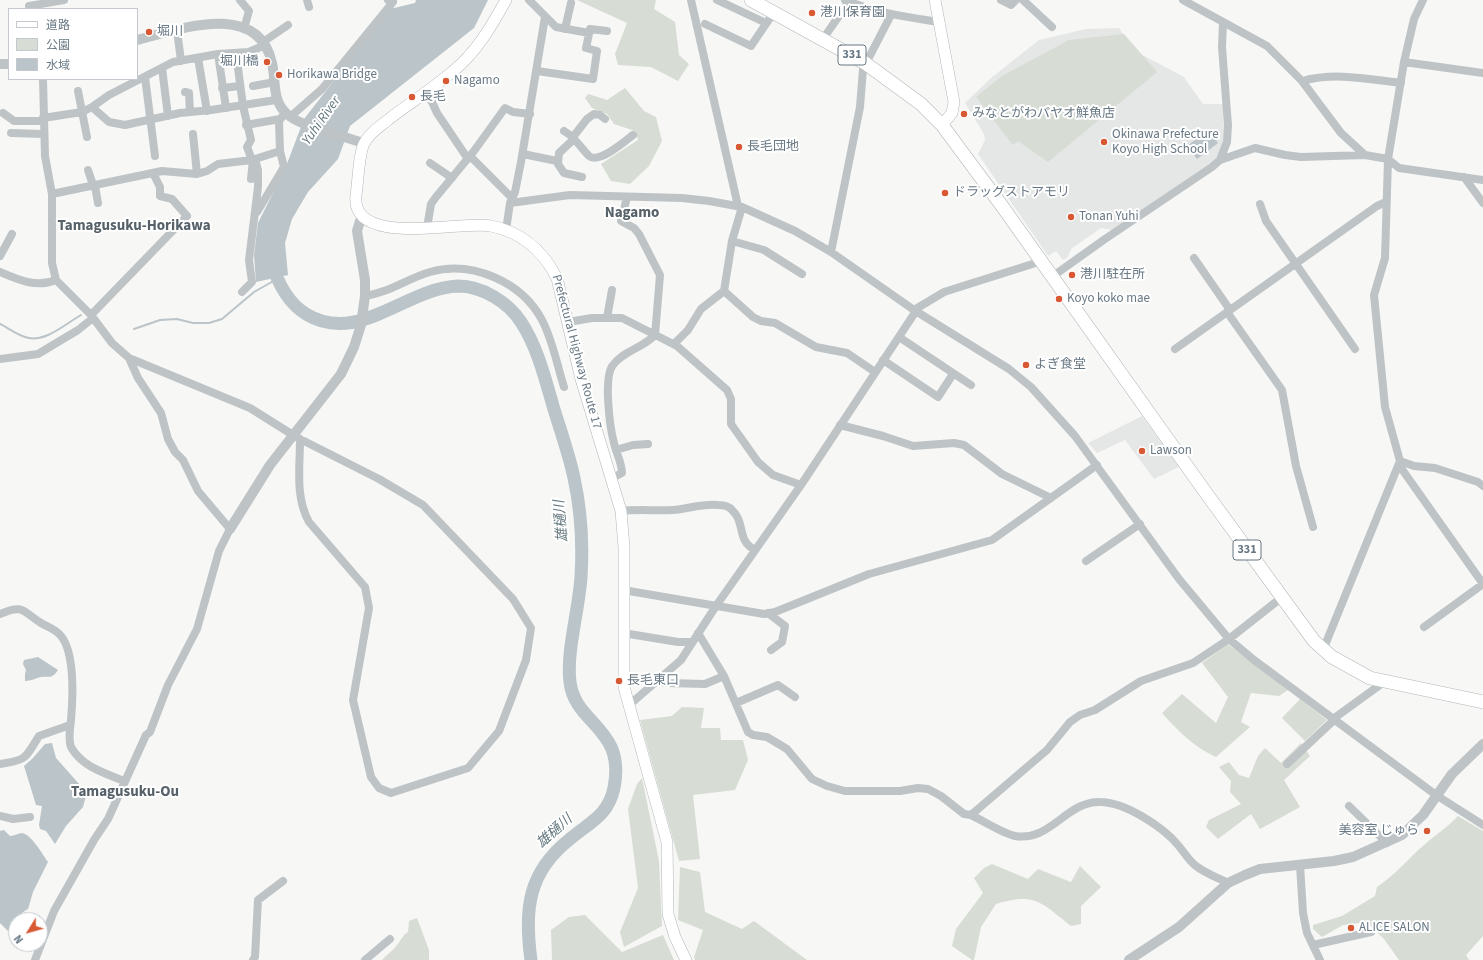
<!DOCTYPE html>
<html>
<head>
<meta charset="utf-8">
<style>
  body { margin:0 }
  #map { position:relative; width:1483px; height:960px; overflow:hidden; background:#f7f7f5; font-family:"Source Sans 3","Noto Sans JP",sans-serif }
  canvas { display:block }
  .legend { position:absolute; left:8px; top:8px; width:130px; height:72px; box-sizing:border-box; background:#fff; border:1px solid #c3c9ce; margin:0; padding:5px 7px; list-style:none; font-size:12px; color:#687884 }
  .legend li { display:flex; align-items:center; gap:8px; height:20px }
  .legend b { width:20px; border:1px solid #c3c9ce }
  .north { position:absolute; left:8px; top:912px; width:40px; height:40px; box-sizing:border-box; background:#fff; border:1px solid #c3c9ce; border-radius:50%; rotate:233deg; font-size:11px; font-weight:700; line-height:16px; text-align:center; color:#687884 }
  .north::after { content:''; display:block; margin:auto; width:14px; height:18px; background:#d85834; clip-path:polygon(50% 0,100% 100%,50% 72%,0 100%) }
</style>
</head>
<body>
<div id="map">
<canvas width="1483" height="960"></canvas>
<ul class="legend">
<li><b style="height:5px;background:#fff"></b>道路</li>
<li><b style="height:11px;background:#d7dcd4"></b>公園</li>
<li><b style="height:11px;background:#bac4c9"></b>水域</li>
</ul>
<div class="north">N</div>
</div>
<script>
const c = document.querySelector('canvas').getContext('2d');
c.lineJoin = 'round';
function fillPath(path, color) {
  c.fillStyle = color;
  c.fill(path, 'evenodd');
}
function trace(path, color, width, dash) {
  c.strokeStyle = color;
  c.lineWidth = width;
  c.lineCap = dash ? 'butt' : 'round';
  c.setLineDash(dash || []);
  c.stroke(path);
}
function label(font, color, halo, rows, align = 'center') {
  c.font = font + ' "Source Sans 3","Noto Sans JP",sans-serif';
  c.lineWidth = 4;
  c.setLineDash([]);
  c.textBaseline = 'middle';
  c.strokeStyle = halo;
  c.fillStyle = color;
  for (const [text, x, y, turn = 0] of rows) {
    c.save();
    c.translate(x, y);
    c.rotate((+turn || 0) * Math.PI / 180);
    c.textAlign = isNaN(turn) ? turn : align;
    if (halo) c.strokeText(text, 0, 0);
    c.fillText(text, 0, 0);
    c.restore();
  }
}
const built = new Path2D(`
  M1119 28 1135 51 1184 77 1203 104H1223L1224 139 1221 151 1214 161 1112 230 1101 228 1071 249 1068 257 1063 260 1056 251 1048 256 978 154 985 140 984 134 965 103 991 78 1039 40 1086 29Z
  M1142 416 1179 467 1154 479 1125 440 1097 453 1088 443Z`);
const green = new Path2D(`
  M577 0H656L654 9 675 22 679 55 689 64 678 81 651 67 618 65 615 54 627 23Z
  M1124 34 1157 72 1048 162 1018 141 1013 145 976 97 1002 76 1069 40Z
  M625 88 644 111 656 117 662 141 649 166 630 184 611 181 601 164 638 140 635 131 614 124 607 114 592 108 585 98 588 94 607 100Z
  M1228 644 1288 690 1279 696 1251 693 1241 722 1250 727 1216 757C1194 747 1178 731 1162 713L1182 694 1216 723 1228 697 1202 663Z
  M1300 699 1327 720 1305 741 1282 718Z
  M682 707 704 708 701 728H720L721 740H743L748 760 735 790 693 795 700 859 679 861 640 720 672 716Z
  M1301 743 1310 756 1284 780 1300 807 1260 829 1251 814 1218 839 1206 827 1209 820 1241 804 1230 792 1231 781 1219 767 1229 762 1239 775 1249 778 1258 756 1265 748 1281 763Z
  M642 778 659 861 662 926 624 947 620 932 638 888 628 809 637 784Z
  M1458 816 1483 831V936L1466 955 1469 960H1399L1384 939 1366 922 1343 925 1322 937 1313 929V925L1342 916 1375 896 1377 887C1395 875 1408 859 1424 845 1435 835 1447 828 1458 816Z
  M992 864 1028 879 1038 869 1071 882 1080 866 1101 887 1081 906V924L1071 926C1041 903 1036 892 996 904L981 927 974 960H972L952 946 956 929 983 893 974 878 984 868Z
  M680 867 700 872 705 912 742 929 754 921 807 960H695L694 957 703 930 678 920Z
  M585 915 622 952 663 935 674 960H552L551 930 569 917Z
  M417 918 429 950V960H382C387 954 393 951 397 945 401 940 402 936 408 932L409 921Z`);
const water = new Path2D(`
  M416 0H488L474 28 350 126 338 159 308 192 292 219 285 243 288 275 256 282 254 255 258 223 285 169 304 119 390 9 415 3Z
  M1208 130 1218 143 1197 159 1187 146Z
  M38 657 58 670C52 679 50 676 41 677 36 678 31 681 25 681V674L26 670 23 664 24 660Z
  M52 743 56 758 88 794 86 796 83 807 66 826 55 844 46 831 40 829 39 825 42 806 36 805 24 766 32 759 45 744Z
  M4 830 10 836C14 836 19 833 22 833 31 834 43 855 48 862L33 892 28 909C19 913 17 921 10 927L9 932 0 923V831Z`);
const stream = new Path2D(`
  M0 324C8 328 16 334 25 337 44 344 65 324 81 315
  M134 329 160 320 177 319 193 323H209L222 319 254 292 277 279`);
const river = new Path2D(`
  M271 261C277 281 288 303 306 314 358 346 406 288 458 286 482 286 508 302 521 322 537 346 545 378 553 406 560 429 569 454 574 478 581 510 583 545 581 577 579 609 566 653 570 682 575 725 626 727 614 788 608 816 590 822 570 839 528 872 524 909 531 960`);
const minor = new Path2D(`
  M240 0 249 11 245 25
  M307 0 309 7
  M529 0 556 27 589 33
  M691 0 738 206
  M717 0 766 23
  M845 0C876 13 907 17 939 22
  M1001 0 1011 5 1016 0
  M1023 0 1052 27
  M1183 0 1267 46 1302 81 1341 133 1365 155
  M29 6 64 0
  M705 24 751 46 774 12
  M565 29 571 3
  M177 30 181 61
  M823 39 850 0
  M263 42 288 25
  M236 53 243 106 251 140 247 147 252 160
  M218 54 226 108
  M198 58 207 111
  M1404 62 1483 73
  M162 68 168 116
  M537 71 593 79 597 51 586 48 590 29 607 31
  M145 77 155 156
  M43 79 45 156 52 194V263L56 280 91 315 112 343 129 358 250 408 293 435 300 439 379 479 423 505 513 599 531 628 526 660 499 731 468 768 391 793 379 788 371 777 353 700 369 608 365 587 309 522C295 497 300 467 300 439
  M1302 81C1335 72 1367 79 1401 83
  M253 86 275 82
  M222 88 240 86
  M78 91 87 137
  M185 92 189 93 190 112
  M425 93 432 102 437 113 468 159
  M92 107 109 122 125 125 180 113 211 110 276 100
  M3 113 14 121H43
  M290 117 322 89 393 2 388 0
  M43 118 82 112 92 107 109 95 173 62 218 54 249 52 265 45
  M246 125 280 119
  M564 131 573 137
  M11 133 43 134
  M193 134 197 174
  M574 139C579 144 584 151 589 156 599 164 624 142 633 135
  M523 154 557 161
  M470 156 512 198
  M1220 160 1255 148 1285 155 1301 157 1365 155 1388 159 1399 168 1483 180
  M430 163 452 178
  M88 170 93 185
  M582 177 564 173 558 164 559 153 574 139 573 137 587 119 594 114 600 115 605 119
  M1464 177 1483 203
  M251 179 253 160
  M95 186 98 203
  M52 194 162 171 197 174 207 171 218 164 252 160 280 151 279 121 285 113
  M510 203 570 195 682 198 709 201 742 207 795 231 831 252 914 310 1009 369 1031 387 1075 436 1179 579 1229 639 1254 660 1436 795 1483 825
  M1260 204 1266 221 1355 349
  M257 212 284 167 280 151
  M427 228 431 204 436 197 474 151 505 108 513 112 530 114
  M506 230 510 203 515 192 521 162 545 17
  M732 241 764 250 802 274
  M831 252 860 107 863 69 891 15
  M0 256 12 234
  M1194 258 1230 310
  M0 272C18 280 37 288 56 280
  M1053 276 1105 239 1212 167 1220 160 1227 142 1228 125 1222 47 1223 22
  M724 291 753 317 761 321 775 323 816 347 847 353 875 372
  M242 292 252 282 249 260 258 187V170L255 159
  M365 296C391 292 406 279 430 272 472 260 522 282 542 320 553 341 557 365 564 387
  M914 310 944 292 1042 261
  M1227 312 1282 390 1296 466 1313 527
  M91 315 187 216 172 199 160 196V187L153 173
  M607 318 612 290
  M568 322 592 318H622L677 346 727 390 731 399V424L758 462 773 475 801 485
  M899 337 971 385
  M674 344 688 330 701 309 724 291 732 241 742 207
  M1175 349 1377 206 1386 202
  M0 359 38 354 78 330 93 318
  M883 360 938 397 953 374
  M840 425 883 436 913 446 954 443 964 445 1002 474 1051 498
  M616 450 633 445 648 444
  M1400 461 1414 466 1435 468 1478 482 1483 486
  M1399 465 1483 584 1424 627
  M612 478 622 473C622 463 616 453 614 443 610 428 603 377 613 365 623 351 643 348 655 335L660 275 639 234 634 228 621 221 627 197
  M621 511C639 509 655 511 673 510 687 509 704 503 718 505 723 505 729 506 732 510 746 523 736 540 755 550
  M1086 561 1140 524
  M623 590 764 614 775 612 869 574 992 540 1097 465
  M768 613 785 626 782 642 771 650
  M0 614C24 604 22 611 41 623 48 627 56 629 61 636 75 653 73 698 71 720 70 728 68 740 71 747 82 767 105 773 124 781
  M623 633 678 642H692
  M698 633 724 676 748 732 753 735 767 737 787 749 812 779 827 786 845 791H900L918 788 928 789 941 796 964 814 971 815C984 821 1002 833 1015 836 1051 842 1066 801 1100 802 1125 802 1163 827 1178 845 1184 852 1189 861 1196 866 1205 873 1218 878 1228 883
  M1323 650 1400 461 1385 407 1374 295 1385 258 1388 159 1404 62 1414 19 1423 0
  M657 681 667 683 705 684 724 676
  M736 703 778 685 795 697
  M628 706 681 660 716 606 801 485 916 311
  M1333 719 1384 682
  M0 764C28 760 25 758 39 736L70 725
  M1287 764 1334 720
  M1349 806 1387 843
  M971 815 1047 750 1070 722 1080 715 1095 710 1141 681 1193 663 1229 639 1281 598
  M0 816 13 819 30 817
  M1300 865 1303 913 1307 933 1320 960
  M1313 945 1371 932
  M35 960 54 911 94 840 108 819 146 735 150 732 168 685 197 629 219 551 230 529 198 491 183 460 175 452 168 439 161 413 138 378 129 358
  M253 960 255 957 258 900 283 881
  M365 960 390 939`);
const tertiary = new Path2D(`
  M137 40C180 29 258 0 272 63 276 80 272 99 285 112 296 126 345 136 363 143
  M0 64H9
  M230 529 270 465 341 374 354 347 361 325 365 296V280L357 231 360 221 365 218
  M1129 960 1179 927 1228 883 1245 875 1260 869 1334 861 1353 857 1402 835 1423 815 1452 774 1483 744`);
const secondary = new Path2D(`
  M506 0C491 27 476 53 452 72 432 89 410 103 389 119 381 126 370 132 365 142 359 150 358 183 356 195 350 249 463 220 491 226 522 232 543 251 557 278L581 379 621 511 624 547V687L667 842 668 914 675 937 686 960
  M935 0 954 102 952 113 942 125`);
const trunk = new Path2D(`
  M751 0 865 63 921 104 942 125 1002 206 1206 493 1314 641 1332 657 1370 678 1483 702`);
const markers = [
  [812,13,4,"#d85834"],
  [149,32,4,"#d85834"],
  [267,62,4,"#d85834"],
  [279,75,4,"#d85834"],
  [446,81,4,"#d85834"],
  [412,97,4,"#d85834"],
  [964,114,4,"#d85834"],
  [1104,142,4,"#d85834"],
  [739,147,4,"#d85834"],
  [945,193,4,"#d85834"],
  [1071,217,4,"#d85834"],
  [1072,275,4,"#d85834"],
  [1059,299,4,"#d85834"],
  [1026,365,4,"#d85834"],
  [1142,451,4,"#d85834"],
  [619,681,4,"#d85834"],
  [1427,831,4,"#d85834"],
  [1351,928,4,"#d85834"]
];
const shields = [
  [852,55,28],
  [1247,550,28]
];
const shieldNames = [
  ["331",852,55],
  ["331",1247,550]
];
const poiNames = [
  ["港川保育園",820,13],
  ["堀川",157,32],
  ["堀川橋",259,62,"right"],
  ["Horikawa Bridge",287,75],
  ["Nagamo",454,81],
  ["長毛",420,97],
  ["みなとがわパヤオ鮮魚店",972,114],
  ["Okinawa Prefecture",1112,135],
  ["Koyo High School",1112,150],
  ["長毛団地",747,147],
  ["ドラッグストアモリ",953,193],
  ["Tonan Yuhi",1079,217],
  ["港川駐在所",1080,275],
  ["Koyo koko mae",1067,299],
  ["よぎ食堂",1034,365],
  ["Lawson",1150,451],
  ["長毛東口",627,681],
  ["美容室 じゅら",1419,831,"right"],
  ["ALICE SALON",1359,928]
];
const streetNames = [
  ["Prefectural Highway Route 17",576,352,75]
];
const waterNames = [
  ["Yuhi River",322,121,-55],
  ["雄樋川",562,521,-95],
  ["雄樋川",555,832,-42]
];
const quarterNames = [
  ["Nagamo",632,214],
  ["Tamagusuku-Horikawa",134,227],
  ["Tamagusuku-Ou",125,793]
];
fillPath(built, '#e5e6e6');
fillPath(green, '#d7dcd4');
fillPath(water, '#bac4c9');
trace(stream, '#bac4c9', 2);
trace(river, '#bac4c9', 13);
trace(secondary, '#b1b7bb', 12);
trace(trunk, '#b2b6b9', 14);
trace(minor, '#bec3c6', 8);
trace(tertiary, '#bec3c6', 10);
trace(secondary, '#fff', 11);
trace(trunk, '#fff', 13);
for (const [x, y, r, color] of markers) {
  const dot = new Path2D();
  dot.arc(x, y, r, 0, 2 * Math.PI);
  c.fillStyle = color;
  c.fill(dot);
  trace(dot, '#fff', 1.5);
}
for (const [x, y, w] of shields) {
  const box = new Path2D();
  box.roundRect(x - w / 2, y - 10, w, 20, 3);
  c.fillStyle = '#fff';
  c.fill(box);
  trace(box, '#687884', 1);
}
label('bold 12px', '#687884', null, shieldNames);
label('13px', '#687884', '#fff', poiNames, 'left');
label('13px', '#687884', '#fff', streetNames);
label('italic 14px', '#64787f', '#fff', waterNames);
label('bold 15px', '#566169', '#fff', quarterNames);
</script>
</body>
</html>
